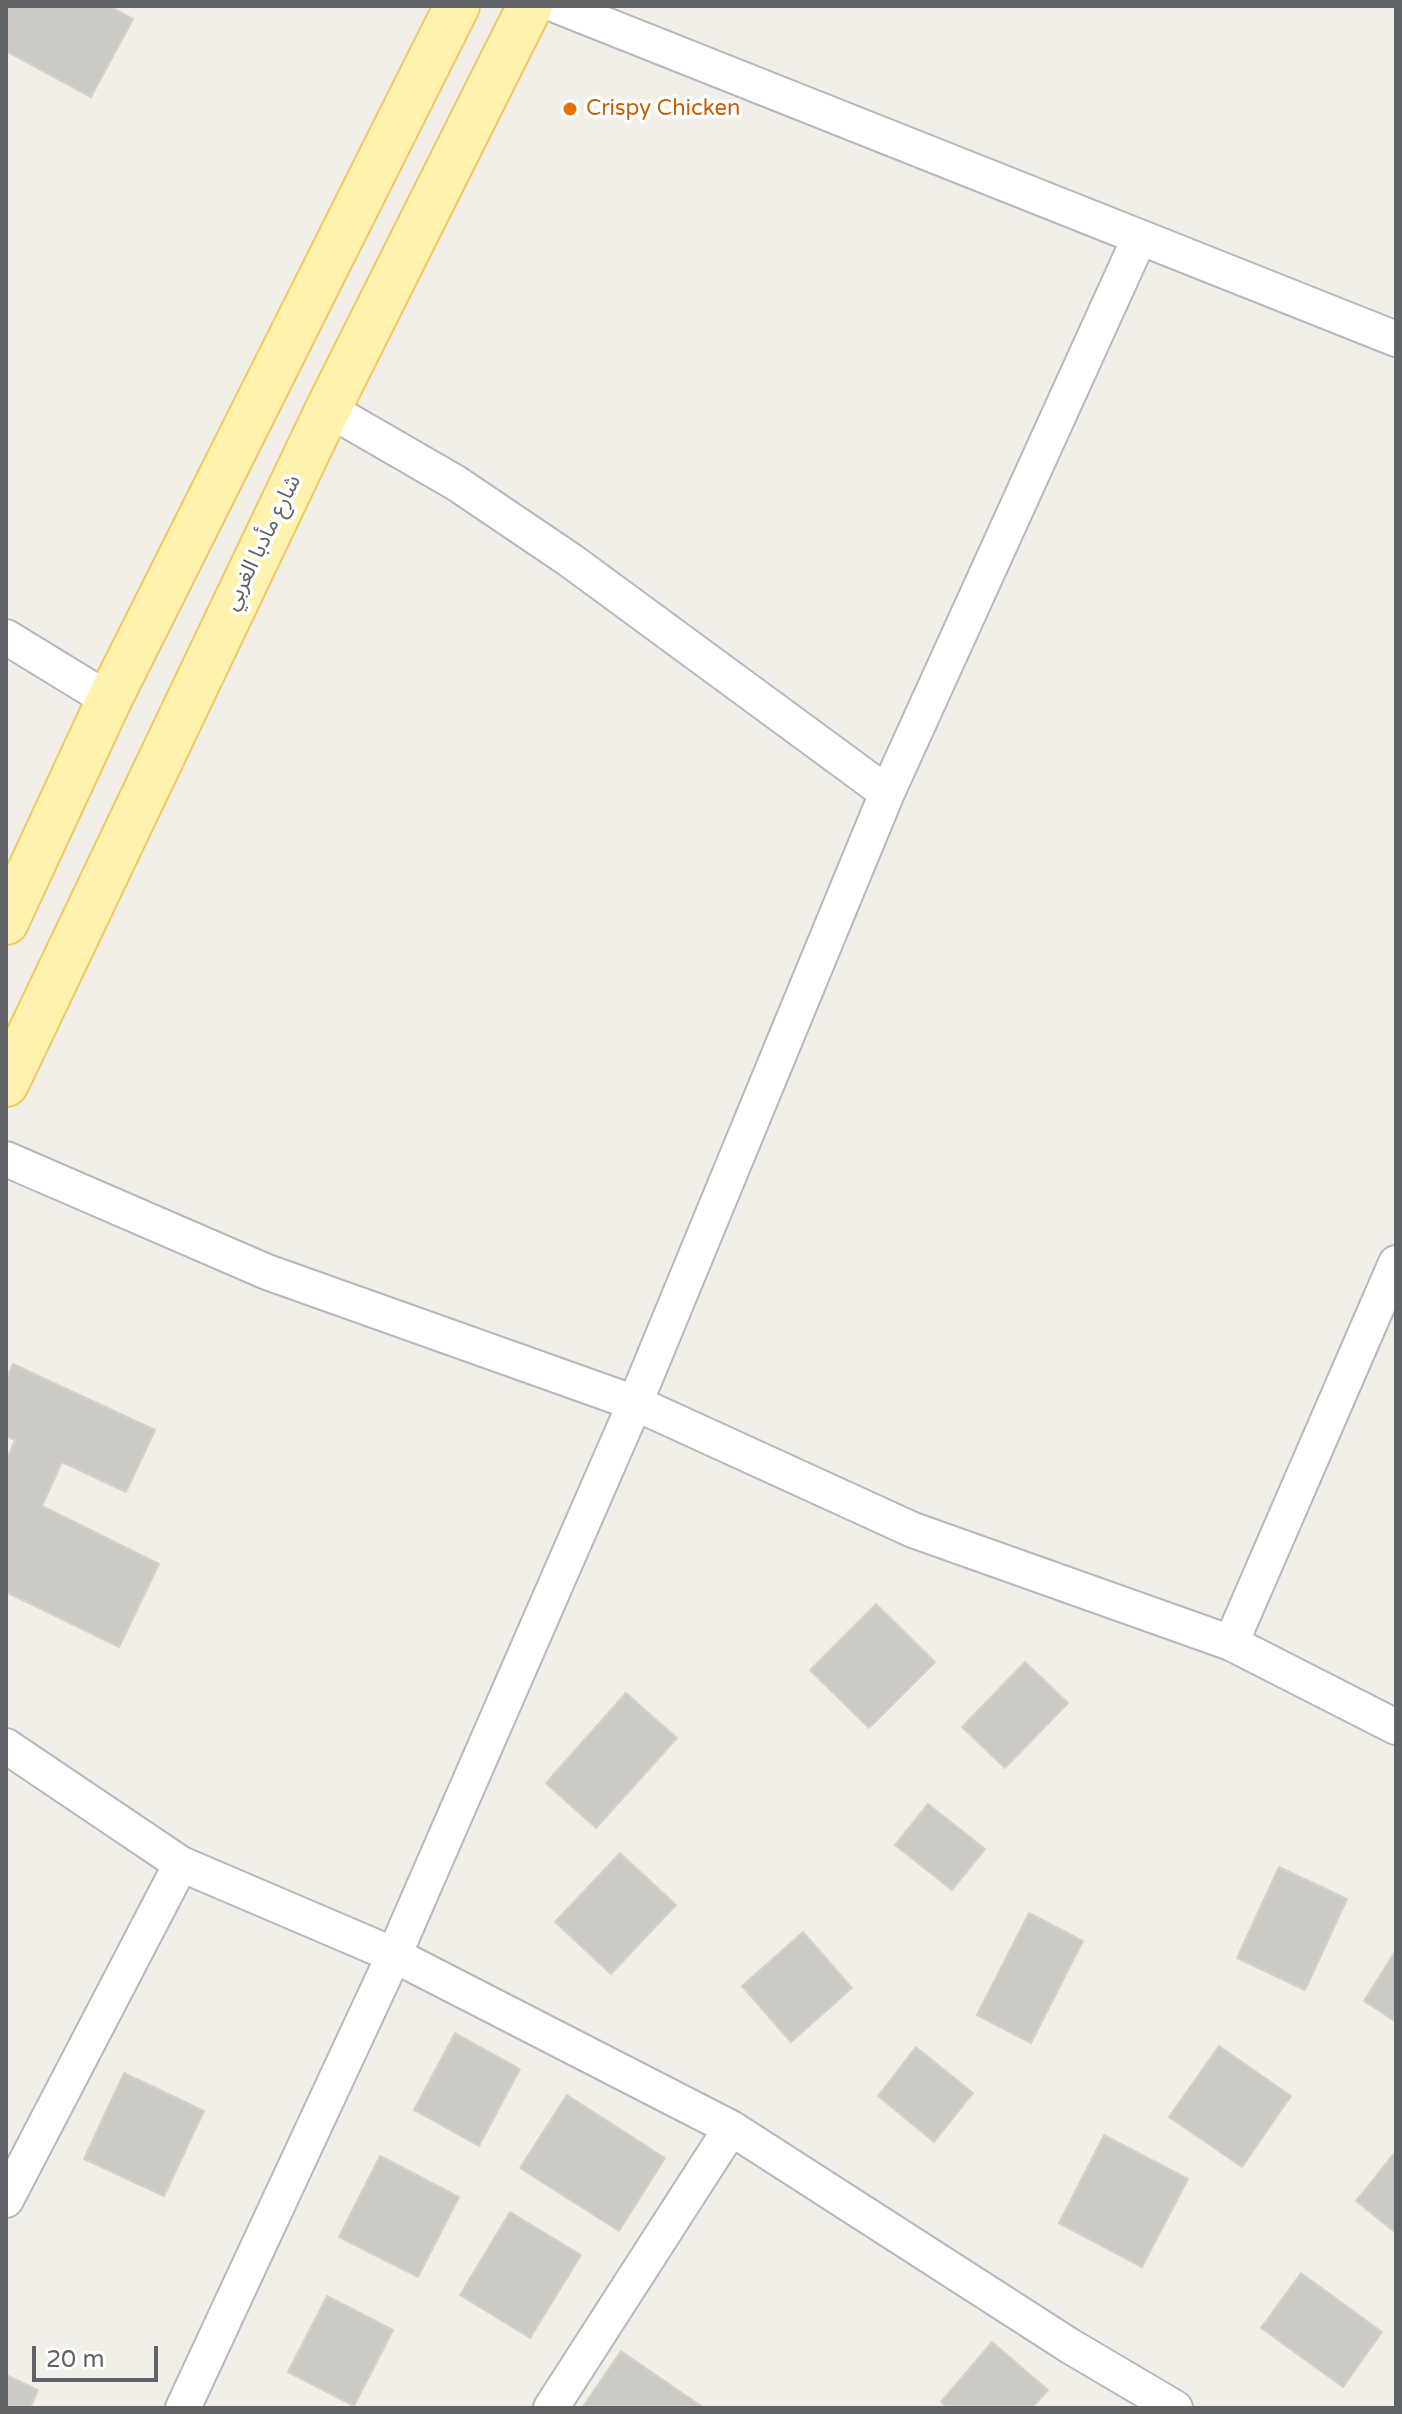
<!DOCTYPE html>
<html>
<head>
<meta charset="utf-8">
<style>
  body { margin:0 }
  #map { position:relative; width:1402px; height:2414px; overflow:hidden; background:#f1efe8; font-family:"Varela Round",sans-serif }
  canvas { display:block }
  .frame { position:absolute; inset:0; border:8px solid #5f6368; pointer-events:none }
  .scale { position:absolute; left:32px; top:2346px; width:126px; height:36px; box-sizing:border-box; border:4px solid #5f6368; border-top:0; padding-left:10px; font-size:24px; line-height:28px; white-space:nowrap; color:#5f6368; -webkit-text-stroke:6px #fff; paint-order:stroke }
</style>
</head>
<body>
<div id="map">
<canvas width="1402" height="2414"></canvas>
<div class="frame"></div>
<div class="scale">20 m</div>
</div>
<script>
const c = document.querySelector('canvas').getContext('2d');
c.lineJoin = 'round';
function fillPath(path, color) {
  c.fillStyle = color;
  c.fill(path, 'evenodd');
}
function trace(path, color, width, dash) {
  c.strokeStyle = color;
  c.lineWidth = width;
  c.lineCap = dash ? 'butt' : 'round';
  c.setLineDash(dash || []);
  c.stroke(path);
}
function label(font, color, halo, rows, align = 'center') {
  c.font = font + ' "Varela Round","Noto Sans Arabic",sans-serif';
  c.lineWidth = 7;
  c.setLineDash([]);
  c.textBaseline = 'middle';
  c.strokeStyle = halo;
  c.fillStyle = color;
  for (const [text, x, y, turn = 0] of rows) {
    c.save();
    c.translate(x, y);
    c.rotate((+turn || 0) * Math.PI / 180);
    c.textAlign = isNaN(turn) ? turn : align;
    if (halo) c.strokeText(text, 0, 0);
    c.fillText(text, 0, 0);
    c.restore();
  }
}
const building = new Path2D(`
  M6 6H109L133 19 91 97 6 51Z
  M13 1364 155 1430 126 1492 62 1462 42 1506 159 1564 119 1647 6 1592V1461L15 1440 6 1436V1379Z
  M876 1604 935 1662 869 1728 810 1670Z
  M1025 1662 1068 1703 1005 1768 962 1727Z
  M626 1693 677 1738 596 1828 546 1783Z
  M928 1804 985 1849 952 1890 895 1845Z
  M620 1853 676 1905 611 1974 555 1922Z
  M1279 1867 1347 1899 1305 1990 1237 1958Z
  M1029 1913 1083 1941 1031 2043 977 2015Z
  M803 1932 852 1988 791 2042 742 1986Z
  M1396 1950V2022L1364 2001Z
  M455 2033 520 2069 479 2146 414 2110Z
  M1219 2046 1291 2096 1242 2167 1169 2117Z
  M916 2047 973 2093 934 2142 878 2096Z
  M124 2073 204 2111 164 2196 84 2159Z
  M567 2095 665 2158 619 2231 520 2168Z
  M1104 2135 1188 2179 1142 2267 1059 2223Z
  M1396 2151V2233L1356 2201Z
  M380 2156 459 2197 418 2277 339 2237Z
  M510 2212 581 2255 530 2338 460 2295Z
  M1301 2273 1382 2332 1343 2387 1261 2328Z
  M327 2296 393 2330 354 2406 288 2372Z
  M992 2342 1048 2390 1032 2408H948L941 2402Z
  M621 2351 704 2408H582Z
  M6 2375 38 2390 30 2408H6Z`);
const street = new Path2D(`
  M558 6 1396 339
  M328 409 456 483 570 560 887 793
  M6 637 109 700
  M6 1159 267 1272 635 1403 913 1530 1231 1643 1396 1727
  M1231 1643 1396 1263
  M6 1746 181 1864 394 1955 731 2128 1070 2346 1175 2408
  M6 2200 181 1864
  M183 2408 394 1955 635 1403 887 793 1139 239
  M551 2408 731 2128`);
const primary = new Path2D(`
  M6 922 109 700 457 6
  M6 1084 328 409 530 6`);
const markers = [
  [570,109,8,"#e8710a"]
];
const foodNames = [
  ["Crispy Chicken",586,109]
];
const streetNames = [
  ["شارع مأدبا الغربي",263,543,-64]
];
fillPath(building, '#cccac5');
trace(building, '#d6d1c6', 2);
trace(street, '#b5b8bc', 38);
trace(primary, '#f2c960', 48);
trace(street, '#fff', 34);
trace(primary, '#fff2af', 44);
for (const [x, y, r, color] of markers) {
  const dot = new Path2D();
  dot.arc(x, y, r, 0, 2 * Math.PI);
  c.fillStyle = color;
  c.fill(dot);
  trace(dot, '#fff', 3);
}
label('22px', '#c56008', '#fff', foodNames, 'left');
label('22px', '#5f6368', '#fff', streetNames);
</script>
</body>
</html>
